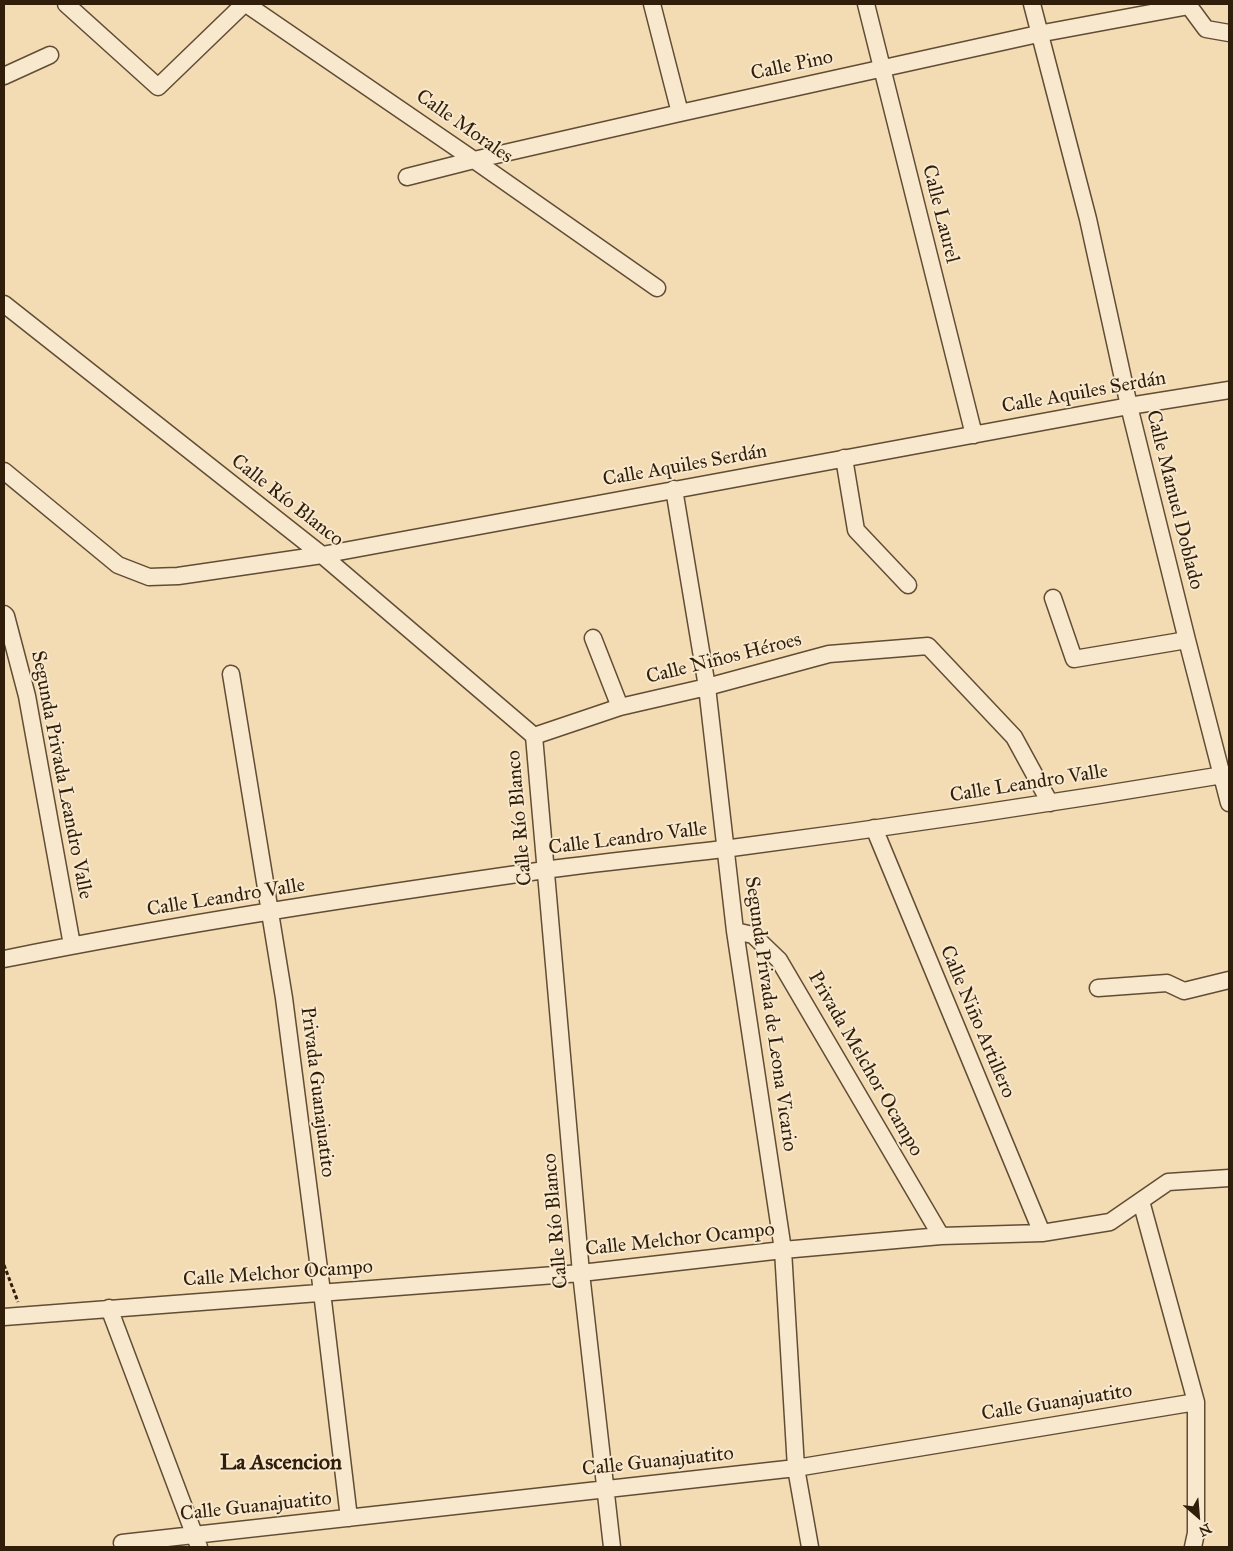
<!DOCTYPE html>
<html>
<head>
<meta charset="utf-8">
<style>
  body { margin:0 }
  #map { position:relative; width:1233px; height:1551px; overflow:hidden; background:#f3dbb4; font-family:"IM FELL Great Primer",serif }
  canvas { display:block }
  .frame { position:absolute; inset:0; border:5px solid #301e0a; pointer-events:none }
  .north { position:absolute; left:1173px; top:1491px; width:50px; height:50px; -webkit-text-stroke:4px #f7e8ce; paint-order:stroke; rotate:153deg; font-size:14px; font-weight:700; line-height:20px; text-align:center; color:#301e0a }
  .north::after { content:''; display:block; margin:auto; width:18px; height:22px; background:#301e0a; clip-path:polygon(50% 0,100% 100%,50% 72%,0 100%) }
</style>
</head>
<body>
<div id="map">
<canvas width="1233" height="1551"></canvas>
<div class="frame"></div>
<div class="north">N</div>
</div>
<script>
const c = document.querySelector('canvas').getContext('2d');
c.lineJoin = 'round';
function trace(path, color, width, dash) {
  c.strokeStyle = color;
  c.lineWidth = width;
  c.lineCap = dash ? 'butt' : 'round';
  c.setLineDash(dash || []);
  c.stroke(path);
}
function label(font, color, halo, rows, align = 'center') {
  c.font = font + ' "IM FELL Great Primer",serif';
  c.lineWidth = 4;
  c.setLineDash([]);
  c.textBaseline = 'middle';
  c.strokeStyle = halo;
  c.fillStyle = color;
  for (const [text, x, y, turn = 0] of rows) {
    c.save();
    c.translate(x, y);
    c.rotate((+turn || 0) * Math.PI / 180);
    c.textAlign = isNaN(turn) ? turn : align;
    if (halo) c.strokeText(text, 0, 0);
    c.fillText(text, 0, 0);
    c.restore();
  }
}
const path = new Path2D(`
  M4 1265 18 1302`);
const minor = new Path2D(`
  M66 4 158 87 244 4
  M246 4 474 160 657 288
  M652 4 680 113
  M866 4 974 435
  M1032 4 1088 219 1129 406 1187 640 1229 803
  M1189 4V6L1206 29 1229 33
  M4 76 50 55
  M407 177 474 160 680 113 1038 34 1189 6
  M4 304 322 555 534 736 581 1273 612 1547
  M844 458 856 530 908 585
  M4 471 118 565 149 577 178 576 322 555 1129 406 1229 390
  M674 489 707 687 735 931 783 1250 796 1468 810 1547
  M1053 598 1074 659 1187 640
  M4 614 6 616 27 696 72 945
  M593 638 620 707
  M231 674 284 998 322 1292 349 1518
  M534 736 620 707 707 687 829 654 928 646 1014 737 1050 803
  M874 828 1042 1233
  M735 931 753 935 779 960 941 1236
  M4 959C183 923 364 896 545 870 604 862 664 856 724 849 893 827 1061 802 1229 774
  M1098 988 1167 983 1184 991 1229 980
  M1141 1201 1196 1402V1533L1193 1547
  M109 1308 199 1547
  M4 1317 581 1273 783 1250 941 1236 1042 1233 1110 1222 1168 1182 1229 1178
  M122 1543 796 1468 1196 1402`);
const streetNames = [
  ["Calle Pino",792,66,-12],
  ["Calle Morales",464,127,35],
  ["Calle Laurel",940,214,76],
  ["Calle Aquiles Serdán",1084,393,-10],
  ["Calle Aquiles Serdán",685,466,-10],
  ["Calle Manuel Doblado",1174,500,76],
  ["Calle Río Blanco",287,501,38],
  ["Calle Niños Héroes",724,659,-14],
  ["Segunda Privada Leandro Valle",61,775,79],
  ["Calle Leandro Valle",1029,784,-9],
  ["Calle Río Blanco",520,818,-95],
  ["Calle Leandro Valle",628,839,-7],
  ["Calle Leandro Valle",226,898,-9],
  ["Segunda Privada de Leona Vicario",770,1014,82],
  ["Calle Niño Artillero",977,1022,67],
  ["Privada Melchor Ocampo",865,1064,60],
  ["Privada Guanajuatito",317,1092,83],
  ["Calle Río Blanco",556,1221,-95],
  ["Calle Melchor Ocampo",680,1240,-6],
  ["Calle Melchor Ocampo",278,1274,-4],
  ["Calle Guanajuatito",1057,1403,-9],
  ["Calle Guanajuatito",658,1462,-6],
  ["Calle Guanajuatito",256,1507,-6]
];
const quarterNames = [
  ["La Ascencion",281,1464]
];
trace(minor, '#614d34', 19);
trace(path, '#301e0a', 3, [4, 2.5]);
trace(minor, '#f7e8ce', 16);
label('20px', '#301e0a', '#f7e8ce', streetNames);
label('bold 22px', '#301e0a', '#f7e8ce', quarterNames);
</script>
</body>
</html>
